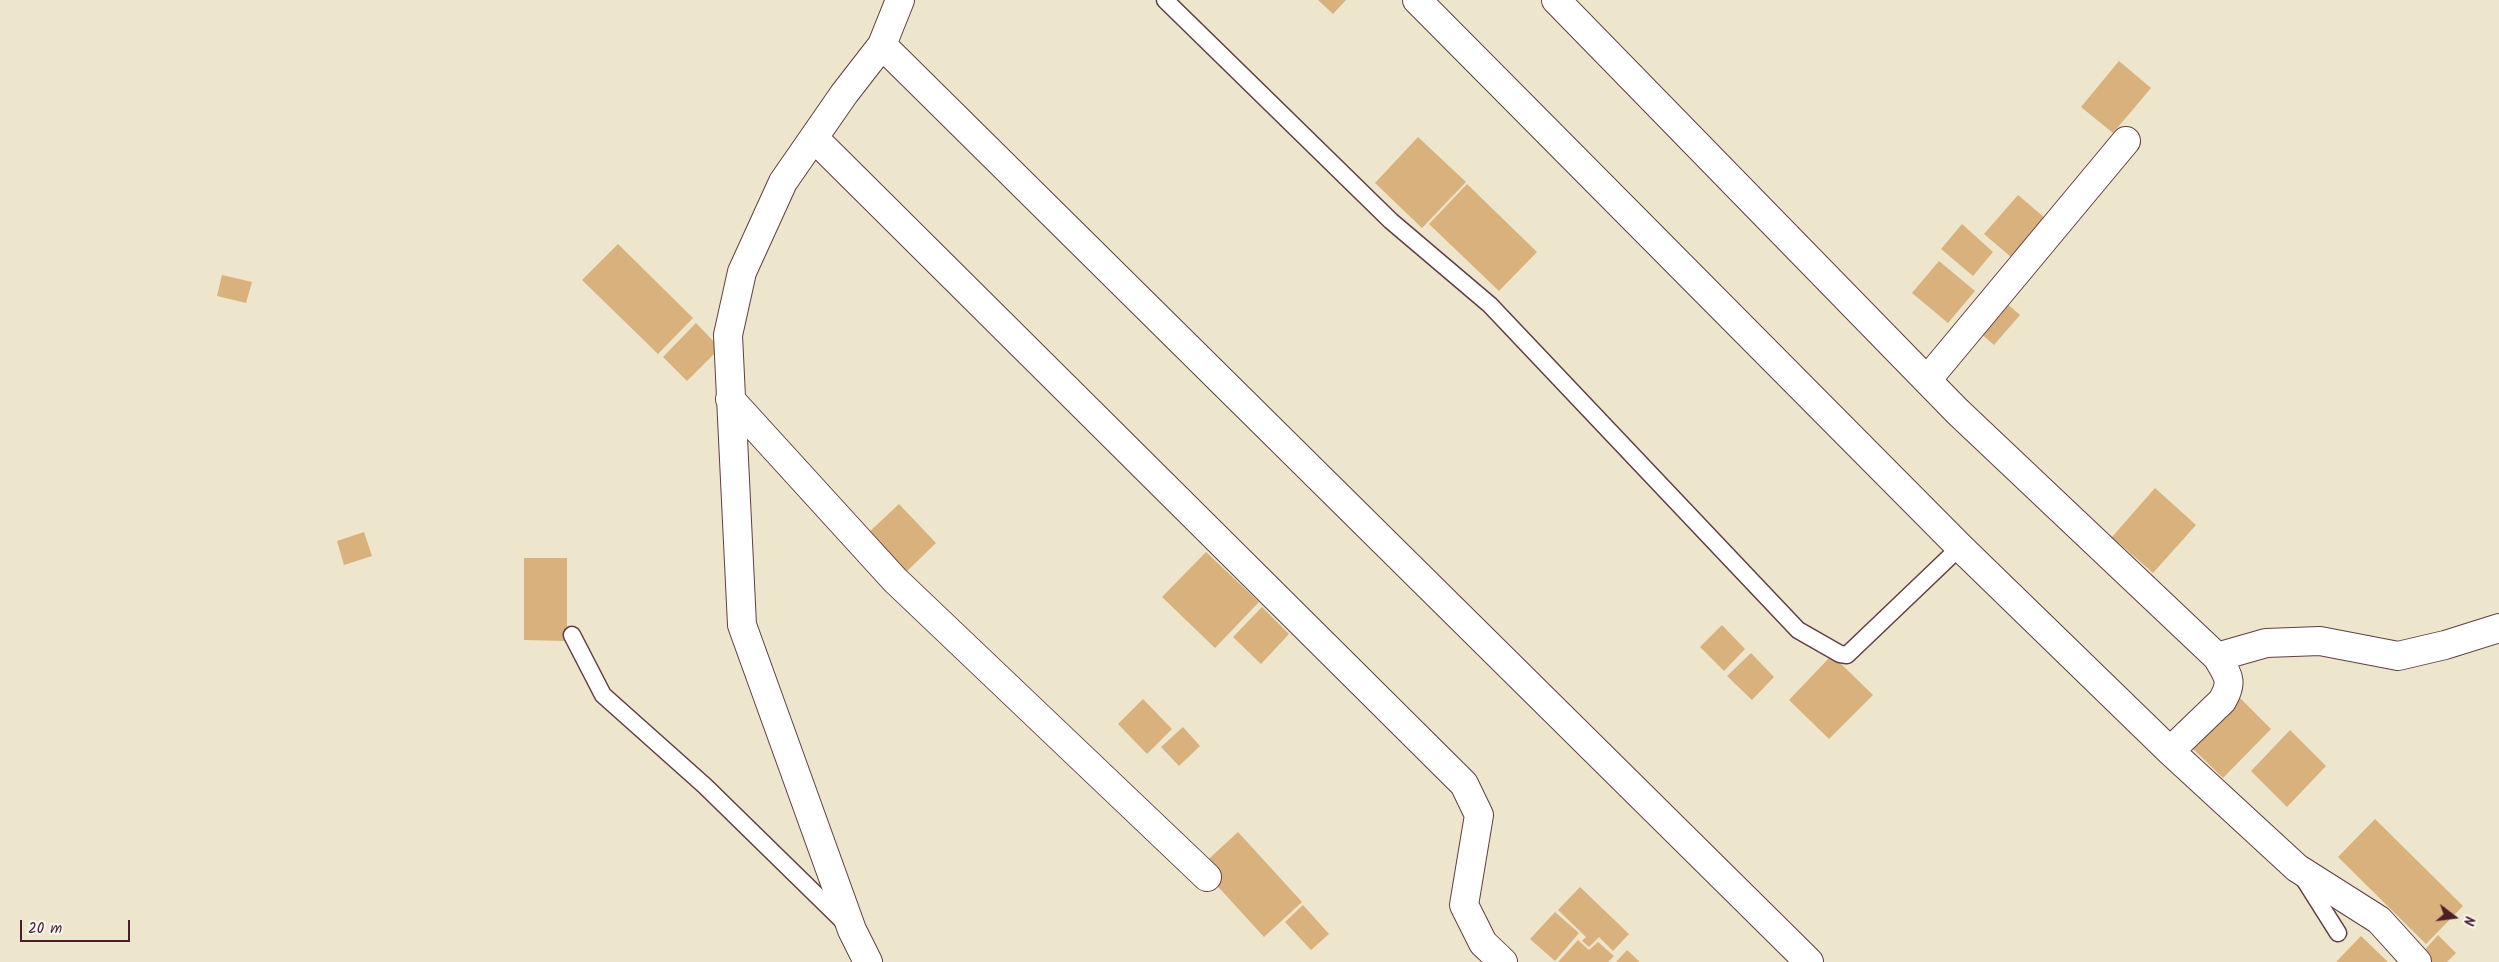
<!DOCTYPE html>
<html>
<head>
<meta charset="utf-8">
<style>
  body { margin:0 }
  #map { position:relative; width:2499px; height:962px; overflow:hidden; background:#ede6cc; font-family:Kalam,sans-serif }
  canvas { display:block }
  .north { position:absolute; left:2429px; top:892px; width:50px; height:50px; -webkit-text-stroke:4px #f6f6f2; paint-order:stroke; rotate:105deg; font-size:14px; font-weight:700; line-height:20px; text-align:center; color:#4a1f2b }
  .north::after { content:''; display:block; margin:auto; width:18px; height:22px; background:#4a1f2b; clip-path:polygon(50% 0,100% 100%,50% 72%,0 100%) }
  .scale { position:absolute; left:20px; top:920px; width:110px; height:22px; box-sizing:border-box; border:2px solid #4a1f2b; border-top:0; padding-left:6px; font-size:15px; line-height:18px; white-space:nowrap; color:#4a1f2b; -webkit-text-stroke:4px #f6f6f2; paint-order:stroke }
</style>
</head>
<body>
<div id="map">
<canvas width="2499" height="962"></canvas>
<div class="north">N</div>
<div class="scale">20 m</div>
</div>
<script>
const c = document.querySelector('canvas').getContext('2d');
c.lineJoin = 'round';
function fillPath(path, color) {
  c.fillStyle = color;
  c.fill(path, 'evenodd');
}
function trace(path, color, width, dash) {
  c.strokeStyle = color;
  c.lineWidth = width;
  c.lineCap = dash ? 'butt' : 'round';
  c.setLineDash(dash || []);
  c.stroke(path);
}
const building = new Path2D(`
  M1318 0H1346L1333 14Z
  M2119 61 2151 88 2113 133 2081 107Z
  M1418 137 1466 182 1422 228 1375 183Z
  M1467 184 1537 252 1499 291 1429 224Z
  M2018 195 2045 218 2011 257 1984 234Z
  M1962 224 1993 252 1973 276 1941 249Z
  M618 244 693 318 658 354 582 280Z
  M1939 261 1975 291 1948 323 1912 293Z
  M222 275 252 282 246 303 217 296Z
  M2005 302 2020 315 1994 345 1979 332Z
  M696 323 720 348 687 381 663 357Z
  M2155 488 2196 525 2153 573 2112 537Z
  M899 504 936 543 905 573 867 534Z
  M364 532 372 556 344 565 337 541Z
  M1206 552 1259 602 1215 648 1162 597Z
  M524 558H567V641L524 640Z
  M1262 607 1289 634 1261 664 1233 637Z
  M1722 625 1745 649 1724 671 1700 647Z
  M1751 653 1774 677 1752 700 1727 676Z
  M1832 655 1873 695 1829 739 1789 700Z
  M2237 695 2271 729 2223 778 2188 744Z
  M1143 699 1172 729 1147 754 1118 724Z
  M1183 727 1200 746 1179 766 1161 747Z
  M2290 730 2326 766 2287 807 2251 771Z
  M2375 819 2463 906 2426 944 2338 857Z
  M1238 832 1302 902 1264 937 1200 867Z
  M1580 887 1629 934 1613 951 1599 937 1589 947 1582 941 1586 937 1558 910Z
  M1303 905 1329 934 1311 950 1285 922Z
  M1555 912 1579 933 1555 961 1530 939Z
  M2438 935 2456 953 2447 962H2429L2421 954Z
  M2361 936 2388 962H2336Z
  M1578 940 1589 950 1598 942 1614 956 1608 962H1558Z
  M1627 950 1640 962H1616Z`);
const service = new Path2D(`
  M1165 0 1391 221 1490 305 1798 630 1840 654 1847 655 1960 547
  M572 635 603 695 705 786 845 923
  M2302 876 2338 933`);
const minor = new Path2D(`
  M1417 0 1960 547 2170 751 2297 868 2379 920 2417 962
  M1556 0 1957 411 2217 657C2228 676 2234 681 2222 701L2170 751
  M882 45 1809 962
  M814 138 1464 784 1479 815 1464 905 1483 943 1503 962
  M1927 380 2126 141
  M730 399 895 580 1207 877
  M2217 657 2266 643 2320 641 2398 656 2445 645 2499 628
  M868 962 852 930 742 625 728 335 742 272 783 182 844 94 882 45 900 0`);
fillPath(building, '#d9b17c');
trace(service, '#623d43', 19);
trace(minor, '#623d43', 30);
trace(service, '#fff', 16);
trace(minor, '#fff', 28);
</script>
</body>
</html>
